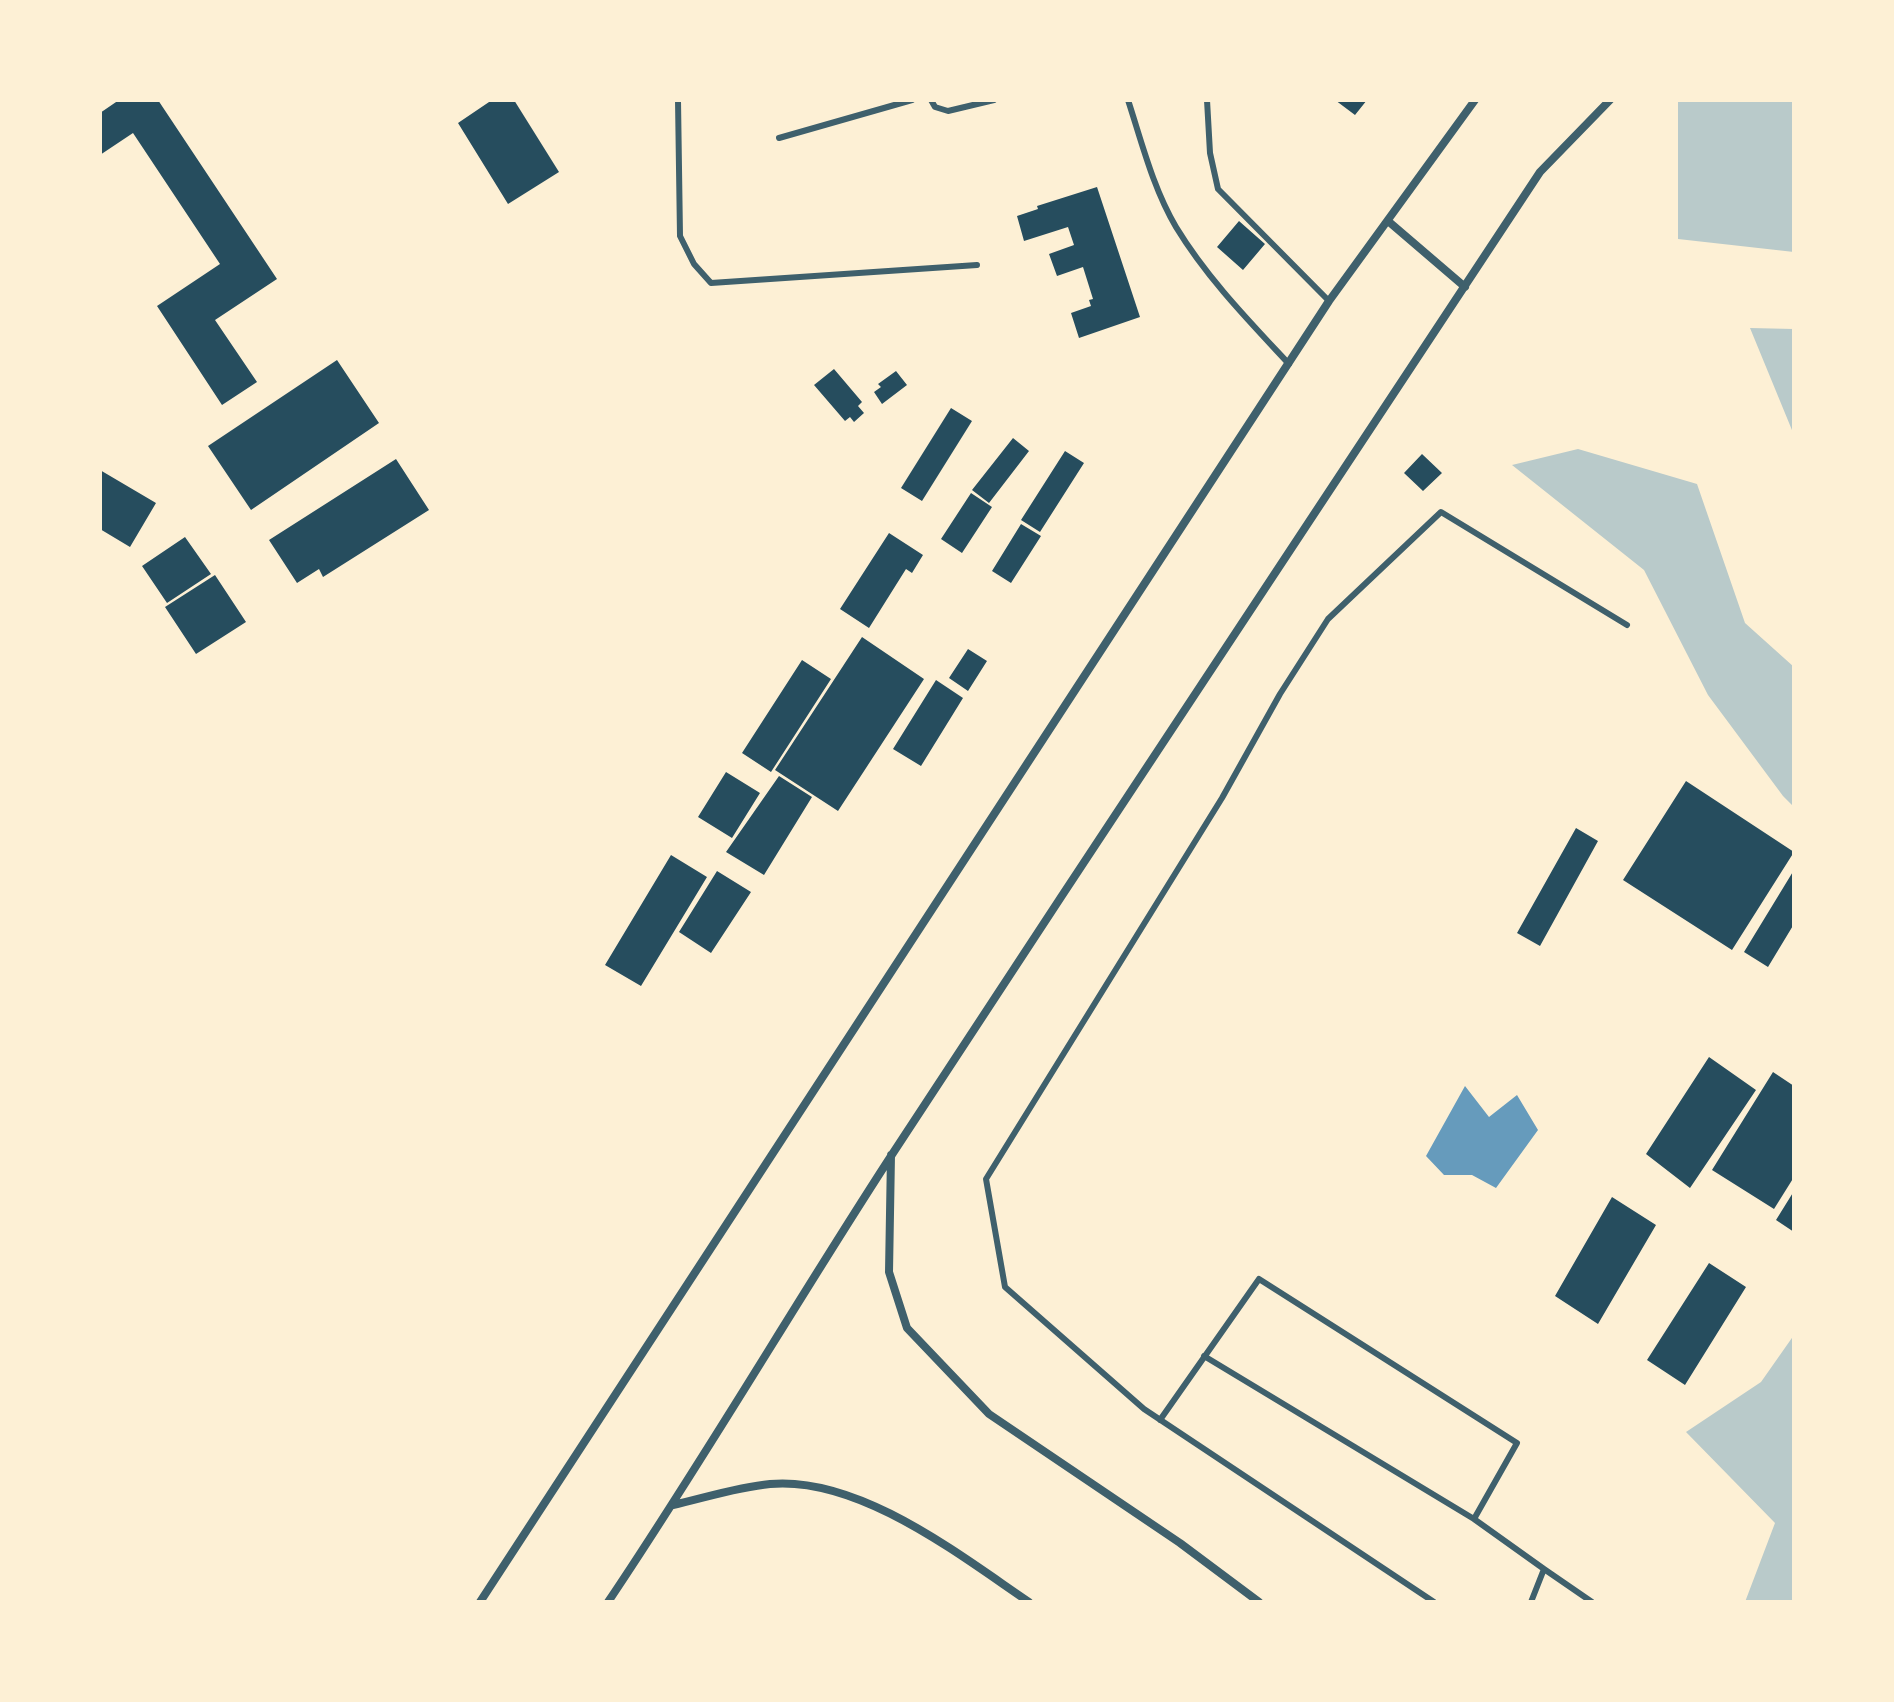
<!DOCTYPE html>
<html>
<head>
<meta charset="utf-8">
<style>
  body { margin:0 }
  #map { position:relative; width:1894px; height:1702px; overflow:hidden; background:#fdf0d5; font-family:Montserrat,sans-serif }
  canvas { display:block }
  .frame { position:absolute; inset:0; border:102px solid #fdf0d5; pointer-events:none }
</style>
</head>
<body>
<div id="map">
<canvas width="1894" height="1702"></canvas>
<div class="frame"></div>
</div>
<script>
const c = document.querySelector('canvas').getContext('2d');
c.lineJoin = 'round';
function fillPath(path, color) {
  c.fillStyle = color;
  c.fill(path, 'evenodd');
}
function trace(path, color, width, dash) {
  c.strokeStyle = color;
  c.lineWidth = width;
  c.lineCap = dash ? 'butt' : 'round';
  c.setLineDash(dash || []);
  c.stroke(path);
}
const green = new Path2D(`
  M1678 100H1794V252L1678 239Z
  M1750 328 1794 329V435Z
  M1578 449 1697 484 1745 623 1794 667V807L1783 796 1708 695 1644 570 1512 465Z
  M1794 1335V1602H1745L1775 1523 1686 1432 1761 1382Z`);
const water = new Path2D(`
  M1465 1086 1489 1117 1517 1095 1538 1130 1496 1188 1472 1175H1444L1426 1156Z`);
const building = new Path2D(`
  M119 100H158L277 279 215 320 257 382 222 405 157 306 220 264 133 133 100 155V113Z
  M492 100H514L559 172 508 204 458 123Z
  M1335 100H1367L1355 115Z
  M1097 187 1140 317 1079 338 1071 313 1091 306 1089 300 1093 299 1083 267 1057 276 1049 254 1074 245 1068 227 1024 241 1017 216 1038 209 1037 206Z
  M1239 221 1265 244 1243 270 1217 247Z
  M337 360 379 423 251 510 208 446Z
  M834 369 862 402 858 406 864 413 854 422 850 417 845 421 814 385Z
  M896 371 907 385 882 404 874 392 881 387 878 384Z
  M951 408 972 421 922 501 901 488Z
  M1013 438 1029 451 989 503 972 490Z
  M1065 451 1084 463 1040 532 1021 520Z
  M1422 454 1442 473 1423 491 1404 473Z
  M396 459 429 510 323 577 319 569 297 583 269 540Z
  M100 470 156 503 130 547 100 529Z
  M971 493 992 507 962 553 941 539Z
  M1021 524 1041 536 1011 583 992 571Z
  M889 533 923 555 912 573 906 569 869 628 840 609Z
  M185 537 211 574 167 603 142 566Z
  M215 575 246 622 196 654 165 607Z
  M862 637 924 679 838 811 775 770Z
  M968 649 987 661 968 691 949 678Z
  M802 660 831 679 771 772 742 753Z
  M936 680 963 698 921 766 893 749Z
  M726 772 760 793 732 838 698 817Z
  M779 776 812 797 764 875 726 852Z
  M1686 781 1794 852 1732 950 1623 880Z
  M1576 828 1598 841 1540 946 1517 933Z
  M671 855 707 877 641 986 605 965Z
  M1794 870V924L1768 967 1744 952Z
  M717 871 751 892 711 953 679 932Z
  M1709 1057 1756 1090 1690 1188 1646 1154Z
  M1773 1072 1794 1086V1177L1774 1209 1712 1170Z
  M1794 1191V1232L1776 1220Z
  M1612 1197 1656 1225 1598 1324 1555 1296Z
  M1709 1263 1746 1287 1685 1385 1647 1360Z`);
const service = new Path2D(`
  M678 100 680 236 694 264 711 283 977 265
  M931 100 935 107 948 111 994 100
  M1128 100C1142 143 1153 188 1176 227 1207 278 1249 321 1289 364
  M1207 100 1210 153 1218 189 1329 301
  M779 138 912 100
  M1160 1420 1259 1279 1517 1443 1474 1519 1204 1356
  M1474 1519 1544 1569
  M1434 1602 1144 1409 1005 1287 986 1179 1222 798 1280 694 1328 619 1441 512 1627 625
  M1531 1602 1544 1569 1592 1602`);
const minor = new Path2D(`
  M1388 221 1465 287
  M891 1155 889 1272 907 1328 989 1414 1180 1543 1259 1602
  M673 1505C704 1498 738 1487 770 1484 859 1476 958 1554 1029 1602
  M480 1602 1329 301 1475 100
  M608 1602C707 1455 796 1302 893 1153 1107 825 1325 500 1540 172L1610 100`);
fillPath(green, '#b9caca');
fillPath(water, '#669bbc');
fillPath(building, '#264d5e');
trace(service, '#3f606c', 6);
trace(minor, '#3f606c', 8);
</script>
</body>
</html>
